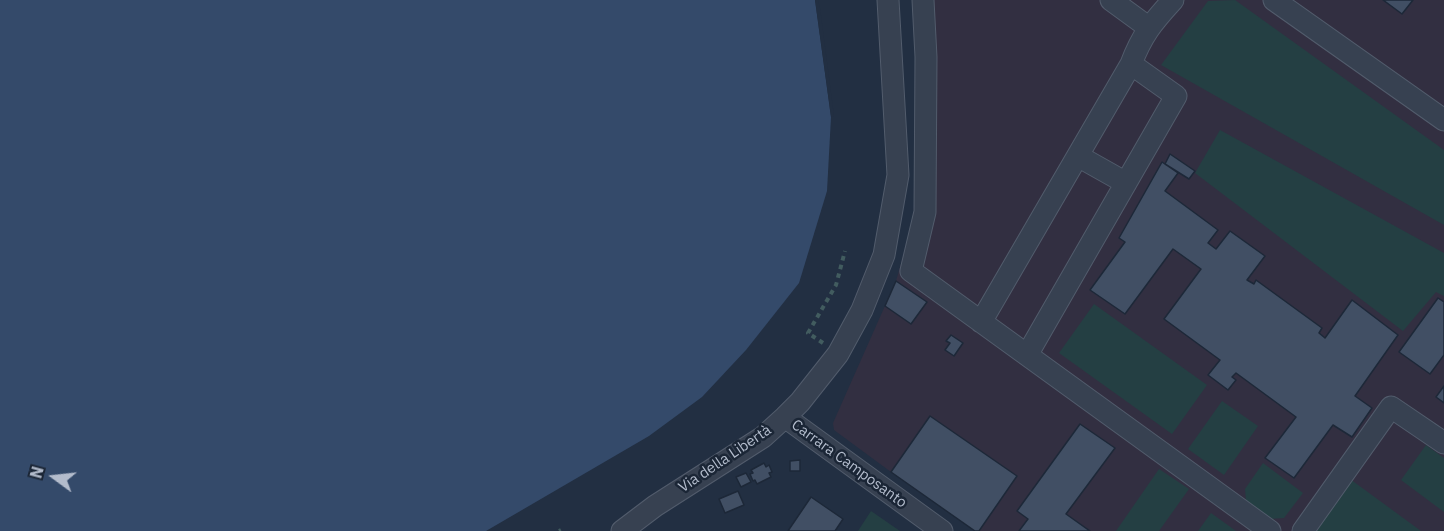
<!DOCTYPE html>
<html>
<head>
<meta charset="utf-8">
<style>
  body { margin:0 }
  #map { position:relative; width:1444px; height:531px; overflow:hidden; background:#222f42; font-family:"IBM Plex Sans",sans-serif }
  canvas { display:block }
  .north { position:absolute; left:24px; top:447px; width:60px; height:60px; -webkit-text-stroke:4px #1b2636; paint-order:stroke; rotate:285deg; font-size:16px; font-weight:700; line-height:24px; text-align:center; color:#b3bccc }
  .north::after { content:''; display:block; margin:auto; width:21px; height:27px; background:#b3bccc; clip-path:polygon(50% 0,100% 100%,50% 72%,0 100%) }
</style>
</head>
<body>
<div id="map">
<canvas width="1444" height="531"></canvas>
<div class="north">N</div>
</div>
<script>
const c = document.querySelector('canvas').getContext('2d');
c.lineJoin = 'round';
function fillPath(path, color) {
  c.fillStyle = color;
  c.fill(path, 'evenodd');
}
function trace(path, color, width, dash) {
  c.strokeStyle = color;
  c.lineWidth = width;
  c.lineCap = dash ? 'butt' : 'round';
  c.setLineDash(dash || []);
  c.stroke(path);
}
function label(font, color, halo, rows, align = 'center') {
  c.font = font + ' "IBM Plex Sans",sans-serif';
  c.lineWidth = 5;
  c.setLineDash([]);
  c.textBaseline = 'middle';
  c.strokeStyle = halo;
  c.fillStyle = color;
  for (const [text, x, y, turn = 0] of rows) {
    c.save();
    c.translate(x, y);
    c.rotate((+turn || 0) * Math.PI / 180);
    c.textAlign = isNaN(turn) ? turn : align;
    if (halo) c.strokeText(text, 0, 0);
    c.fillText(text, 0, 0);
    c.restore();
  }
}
const medical = new Path2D(`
  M914 0H1444V531H975L891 472 834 430 833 423 896 281 916 211 920 153Z`);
const green = new Path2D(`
  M1235 0 1444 150V225L1161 65 1208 1Z
  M1220 130 1444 253V296L1436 292 1403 331 1195 173Z
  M1094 304 1207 385 1172 434 1059 353Z
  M1222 401 1258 426 1224 475 1188 449Z
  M1426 445 1444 458V512L1401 480Z
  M1263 463 1303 493 1284 518 1269 519 1246 501 1245 489Z
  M1159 469 1189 489 1159 531H1116Z
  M1350 479 1421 531H1312Z
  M871 511 900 531H858Z
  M1211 513 1236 531H1198Z`);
const water = new Path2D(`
  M0 0H815L831 117 827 191 799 283 746 350 702 397 649 436 486 531H0Z`);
const pier = new Path2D(`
  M815 0H818L820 8 834 116 831 117Z`);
const building = new Path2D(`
  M1383 0H1413L1402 14Z
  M1170 154 1195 171 1189 179 1165 164Z
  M1162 162 1178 173 1165 191 1218 230 1208 243 1216 249 1230 231 1265 256 1247 280 1254 284 1256 280 1322 328 1319 333 1325 338 1352 300 1398 335 1355 396 1372 408 1352 437 1333 425 1294 478 1265 458 1296 417 1236 373 1232 377 1236 380 1228 390 1208 375 1220 360 1164 319 1201 269 1173 249 1125 314 1090 290 1125 242 1119 238Z
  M896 281 927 302 911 324 885 306Z
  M1438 298 1444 302V355L1430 374 1399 352Z
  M951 335 963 343 954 356 945 350 950 343 946 341Z
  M1444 386V403L1436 397Z
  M930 416 1017 476 979 531H975L891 472Z
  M1080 424 1115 448 1066 514 1090 531H1019L1028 519 1017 511Z
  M800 460V471H790V461Z
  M764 463 766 467 769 465 772 472 769 473 771 477 757 484 755 480 753 481 750 474 753 473 751 470Z
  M746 473 751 482 741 487 736 477Z
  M738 491 744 505 725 513 719 499Z
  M811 497 843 519 835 531H788Z`);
const path = new Path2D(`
  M823 343 808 333 836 285 845 251
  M559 531 561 530`);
const minor = new Path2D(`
  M923 0 926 57 925 212 911 271 1270 531
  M1111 0 1148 27
  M1274 0 1444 120
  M1078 156 1126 183
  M981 322 1131 64C1142 35 1152 23 1173 0
  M1027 355 1176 96 1131 64
  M785 417 942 531
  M622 531 655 506 763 437 785 417 800 402 838 354 862 310 884 255 898 175 888 0
  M1303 531 1391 407 1444 443`);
const streetNames = [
  ["Via della Libertà",725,459,-34],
  ["Carrara Camposanto",849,464,36]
];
fillPath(medical, '#322f41');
fillPath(green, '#243f43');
fillPath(water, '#344a6a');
fillPath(pier, '#222f42');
fillPath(building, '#414f64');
trace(building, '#1d2838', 1.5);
trace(minor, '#525c6c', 23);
trace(path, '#425c5f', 4, [4.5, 4.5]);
trace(minor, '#374151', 21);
label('15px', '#b3bccc', '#1b2636', streetNames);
</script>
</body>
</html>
